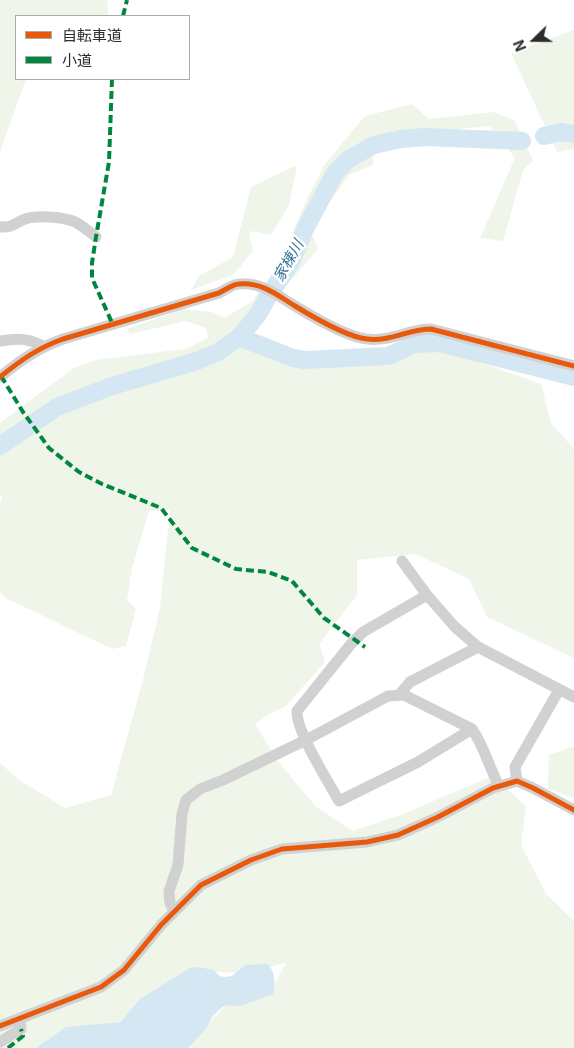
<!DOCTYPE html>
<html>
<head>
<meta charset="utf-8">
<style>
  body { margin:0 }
  #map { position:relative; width:574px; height:1048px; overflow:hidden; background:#fff; font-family:Inter,"Noto Sans JP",sans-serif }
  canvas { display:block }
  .legend { position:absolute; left:15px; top:15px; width:175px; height:65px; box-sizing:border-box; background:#fff; border:1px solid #ababab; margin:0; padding:6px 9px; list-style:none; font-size:15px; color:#2c2c2c }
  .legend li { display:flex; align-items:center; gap:10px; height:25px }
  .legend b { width:25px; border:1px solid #ababab }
  .north { position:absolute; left:509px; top:15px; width:50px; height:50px; -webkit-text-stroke:4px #fff; paint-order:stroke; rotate:248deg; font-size:14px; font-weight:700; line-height:20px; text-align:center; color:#2c2c2c }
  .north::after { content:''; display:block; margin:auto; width:18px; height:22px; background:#2c2c2c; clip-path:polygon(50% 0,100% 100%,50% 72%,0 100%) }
</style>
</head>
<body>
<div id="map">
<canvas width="574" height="1048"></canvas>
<ul class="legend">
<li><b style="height:6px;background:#e8590c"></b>自転車道</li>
<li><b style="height:6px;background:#00873e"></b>小道</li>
</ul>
<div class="north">N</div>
</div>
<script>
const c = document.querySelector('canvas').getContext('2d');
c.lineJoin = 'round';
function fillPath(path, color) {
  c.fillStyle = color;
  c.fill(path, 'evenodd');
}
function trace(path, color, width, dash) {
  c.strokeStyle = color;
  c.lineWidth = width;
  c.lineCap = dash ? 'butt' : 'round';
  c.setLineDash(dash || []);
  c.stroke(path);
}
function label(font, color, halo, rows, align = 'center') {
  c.font = font + ' Inter,"Noto Sans JP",sans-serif';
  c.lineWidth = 5;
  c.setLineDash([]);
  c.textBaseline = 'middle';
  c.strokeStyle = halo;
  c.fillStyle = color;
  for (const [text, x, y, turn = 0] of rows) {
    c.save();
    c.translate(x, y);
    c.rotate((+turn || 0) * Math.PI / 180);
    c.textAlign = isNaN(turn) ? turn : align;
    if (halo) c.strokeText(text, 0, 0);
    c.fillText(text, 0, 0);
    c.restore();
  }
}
const green = new Path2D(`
  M0 0H107L108 16H16V79H26L0 152Z
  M574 30V149L557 152 511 53Z
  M412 104 429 119 494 112 515 121 533 161 523 170 503 241 480 238 515 158 490 126 372 137 373 165 349 175 310 230 318 249 286 286 274 278 306 201 325 164 365 116Z
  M297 165 289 205 271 235 252 231 249 234 253 251 233 275 191 290 199 276 233 257 251 187Z
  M259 290 260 298 245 318 234 329 238 336 261 335 275 358 305 361 357 356 431 345 541 384 551 423 574 449V658L487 617 469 579 416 554 357 560V595L319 644 325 662 286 706 268 715 255 724 277 760 316 807 353 831 403 814 492 776 526 806 521 845 546 894 574 921V1048H186L226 1005 272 988 286 963 243 973 187 971 125 1021 68 1029 41 1048H0V763L19 780 65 808 111 795 143 680 160 608 170 510 149 511 132 568 127 600 136 609 126 646 112 649 6 598 0 592V503L2 498 0 495V423L74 368 96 360 185 349 208 338 206 328 186 321 130 334 127 329 183 309 211 312 224 318 253 301Z
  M571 747H574V798L548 789 549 755Z`);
const water = new Path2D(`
  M267 964C275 969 276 985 273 994L240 1006 229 1005 222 1007 213 1016 205 1030 188 1048H36L66 1027 121 1022 140 999 190 968 199 967 213 970 220 976 224 977 232 976 245 965Z`);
const river = new Path2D(`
  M544 136 560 132 574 134
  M239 337 293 358 305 360 388 356 415 344 440 343 574 377
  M0 446 57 407 112 386 197 361 218 352 239 337 257 316 268 297 291 262 305 229 335 173 349 159 374 145 401 139 425 137 522 141`);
const minor = new Path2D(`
  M0 227C13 228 14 223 25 219 37 215 61 217 73 221 81 224 89 232 96 237
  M0 341C16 338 28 338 43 346
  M0 377C21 360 38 348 63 339L219 293C225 290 233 284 239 284 262 282 277 295 295 306 313 317 347 337 367 339 390 342 409 329 431 329L574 366
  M402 561 427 595 455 627 478 647 574 697
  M427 595 363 632 351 644 297 711C296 731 328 781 339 801L418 762 472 729
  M399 695 410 682 478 647
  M517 781 515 767 559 690
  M174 911 170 903 169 891 178 865 182 814 186 800 200 789 223 780 306 740 388 696 404 695 472 729C484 746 489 767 499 786
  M0 1026 101 987 124 970 161 925 201 885 251 860 282 849 367 842 398 835 438 817 493 788 517 781 533 788 574 810
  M0 1042 21 1029 20 1020`);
const quiet = new Path2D(`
  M123 16 127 0
  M112 79 109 162 96 237 92 263V278L113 325
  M1 376 23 412 49 448 79 472 102 484 161 508 192 548 236 569 268 572 292 581 324 618 365 647
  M8 1048 23 1036 21 1029`);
const cycleway = new Path2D(`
  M0 377C21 360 38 348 63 339L219 293C225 290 233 284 239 284 262 282 277 295 295 306 313 317 347 337 367 339 390 342 409 329 431 329L574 366
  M0 1026 101 987 124 970 161 925 201 885 251 860 282 849 367 842 398 835 438 817 493 788 517 781 533 788 574 810`);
const waterNames = [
  ["家棟川",289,261,-61]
];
fillPath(green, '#eff5e9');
fillPath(water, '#d4e7f3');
trace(river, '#d4e7f3', 18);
trace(minor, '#d1d1d1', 11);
trace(quiet, '#00873e', 4, [8, 4]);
trace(cycleway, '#e8590c', 5);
label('italic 15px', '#337095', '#fff', waterNames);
</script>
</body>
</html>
